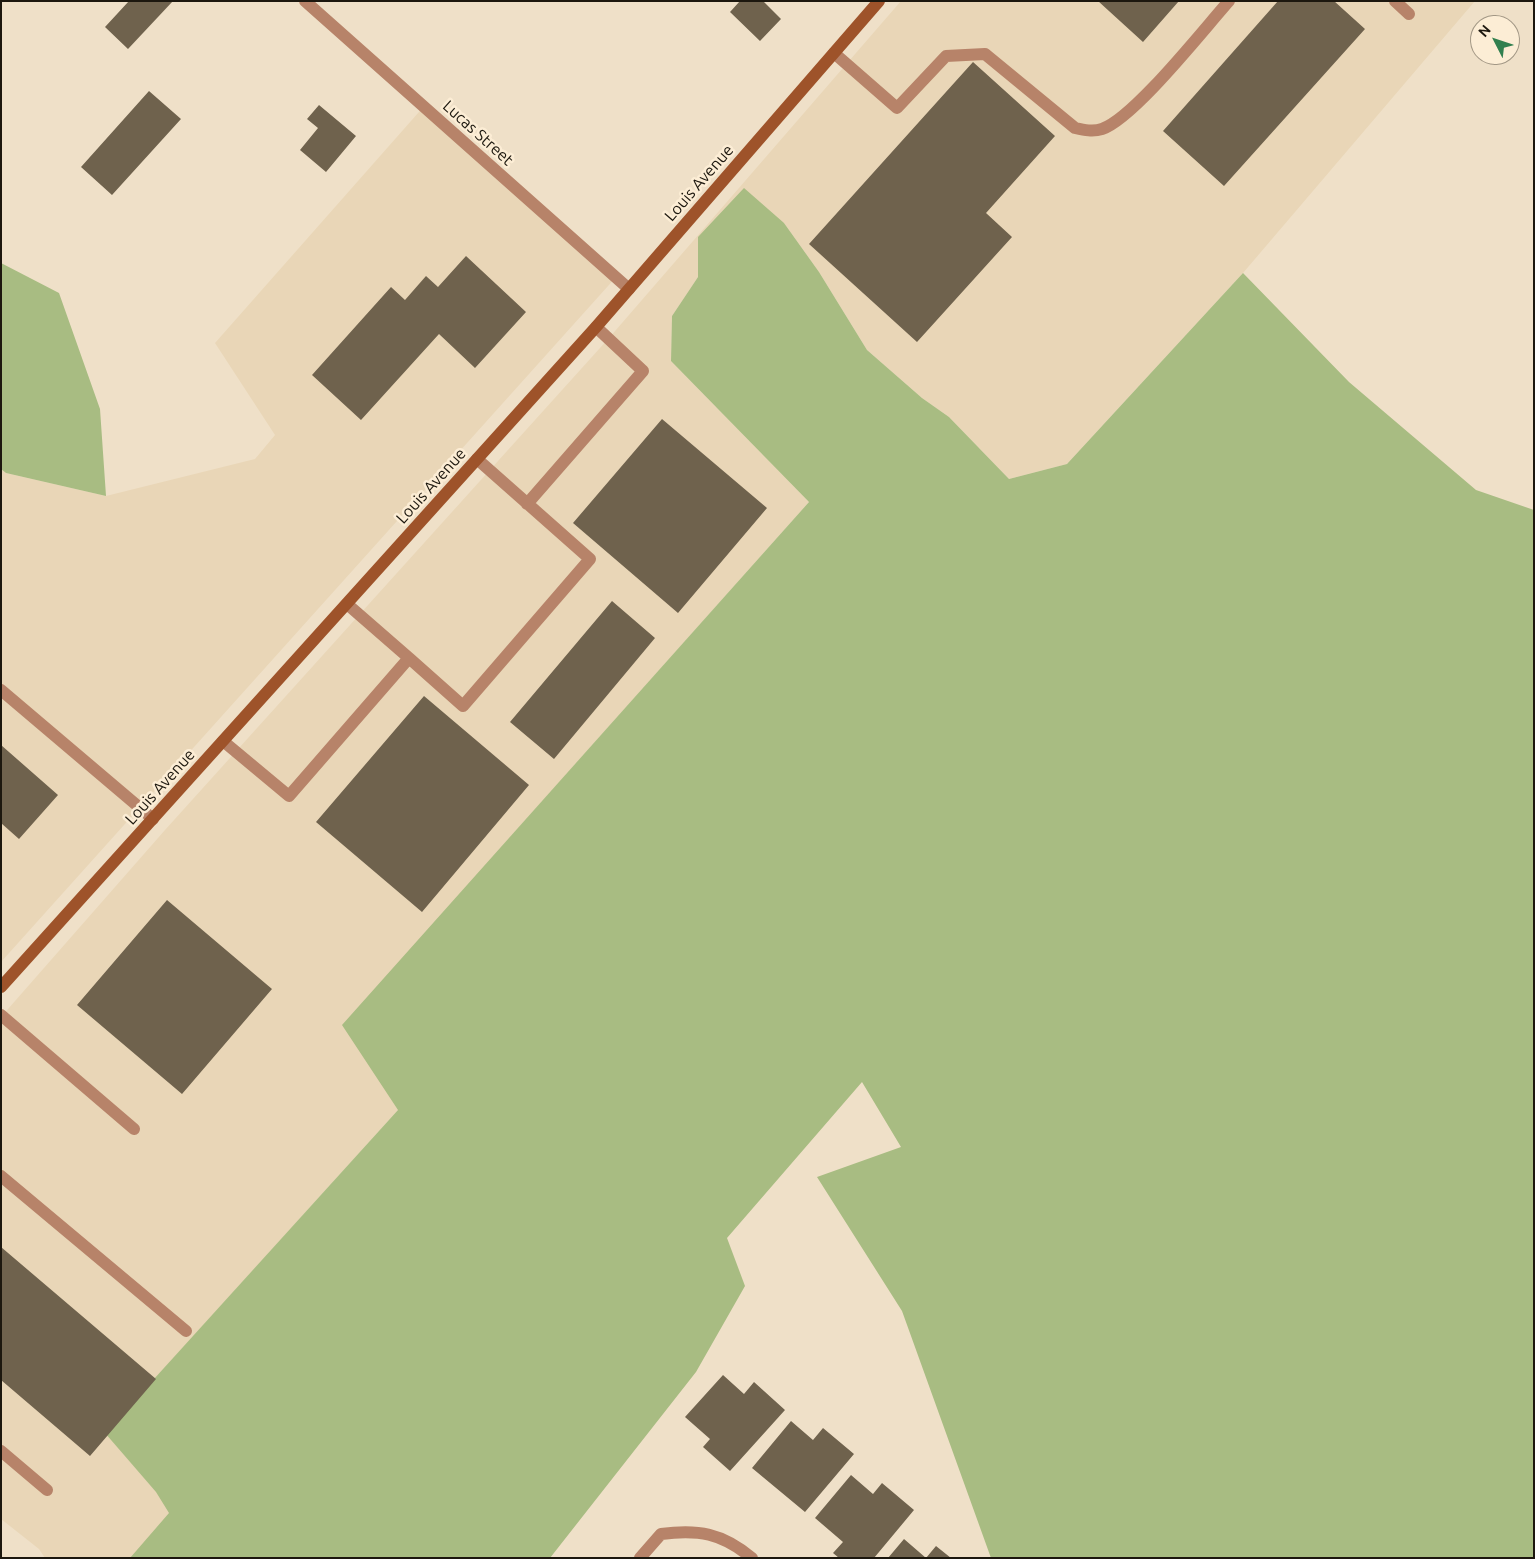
<!DOCTYPE html>
<html>
<head>
<meta charset="utf-8">
<style>
  body { margin:0 }
  #map { position:relative; width:1535px; height:1559px; overflow:hidden; background:#efe0c8; font-family:Ubuntu,sans-serif }
  canvas { display:block }
  .frame { position:absolute; inset:0; border:2px solid #1c170e; pointer-events:none }
  .north { position:absolute; left:1470px; top:15px; width:50px; height:50px; box-sizing:border-box; background:#fcedd5; border:1px solid #a29785; border-radius:50%; rotate:311deg; font-size:14px; font-weight:700; line-height:20px; text-align:center; color:#1c170e }
  .north::after { content:''; display:block; margin:auto; width:18px; height:22px; background:#32804f; clip-path:polygon(50% 0,100% 100%,50% 72%,0 100%) }
</style>
</head>
<body>
<div id="map">
<canvas width="1535" height="1559"></canvas>
<div class="frame"></div>
<div class="north">N</div>
</div>
<script>
const c = document.querySelector('canvas').getContext('2d');
c.lineJoin = 'round';
function fillPath(path, color) {
  c.fillStyle = color;
  c.fill(path, 'evenodd');
}
function trace(path, color, width, dash) {
  c.strokeStyle = color;
  c.lineWidth = width;
  c.lineCap = dash ? 'butt' : 'round';
  c.setLineDash(dash || []);
  c.stroke(path);
}
function label(font, color, halo, rows, align = 'center') {
  c.font = font + ' Ubuntu,sans-serif';
  c.lineWidth = 5;
  c.setLineDash([]);
  c.textBaseline = 'middle';
  c.strokeStyle = halo;
  c.fillStyle = color;
  for (const [text, x, y, turn = 0] of rows) {
    c.save();
    c.translate(x, y);
    c.rotate((+turn || 0) * Math.PI / 180);
    c.textAlign = isNaN(turn) ? turn : align;
    if (halo) c.strokeText(text, 0, 0);
    c.fillText(text, 0, 0);
    c.restore();
  }
}
const built = new Path2D(`
  M901 1H1475L1243 273 1067 464 1009 479 949 417 922 398 867 350 819 272 784 223 698 237V277L672 316 671 361 809 502 500 849 398 1110 106 1433 176 1514 138 1558H45L39 1549 1 1519V1017L165 830 609 338Z
  M426 104 617 276 1 962V469L6 473 106 496 255 459 275 435 215 343Z`);
const green = new Path2D(`
  M744 188 784 223 819 272 867 350 922 398 949 417 1009 479 1067 464 1243 273 1349 382 1476 490 1534 510V1558H991L902 1311 817 1177 901 1147 862 1082 727 1238 745 1286 696 1372 550 1558H130L169 1513 156 1492 105 1433 398 1110 342 1025 809 502 671 361 672 316 698 277V237Z
  M1 263 59 293 100 409 106 496 6 473 1 469Z`);
const building = new Path2D(`
  M129 1H173L128 49 105 27Z
  M740 1H763L781 19 760 41 730 12Z
  M1098 1H1179L1143 42Z
  M1278 1H1334L1365 29 1224 186 1163 131Z
  M973 62 1055 136 986 213 1012 237 917 342 809 244Z
  M149 91 181 119 112 195 81 167Z
  M319 105 356 136 326 172 300 150 318 128 307 119Z
  M466 256 526 312 475 368 439 334 361 420 312 375 391 287 405 300 426 276 438 287Z
  M662 419 767 508 678 613 573 523Z
  M612 601 655 638 554 759 510 722Z
  M424 696 529 785 422 912 316 822Z
  M1 745 58 795 19 839 1 823Z
  M167 900 272 989 182 1094 77 1005Z
  M1 1247 156 1379 90 1456 1 1380Z
  M723 1375 744 1394 754 1382 785 1410 730 1471 703 1447 710 1439 685 1417Z
  M791 1421 813 1440 823 1428 854 1454 805 1512 752 1468Z
  M851 1475 873 1494 882 1483 914 1510 874 1558H839L833 1553 843 1542 815 1518Z
  M904 1539 926 1558H888Z
  M936 1546 951 1558H926Z`);
const lane = new Path2D(`
  M1395 1 1409 14
  M834 53 897 108 946 56 985 54 1075 128C1084 130 1093 132 1102 129 1134 118 1203 30 1229 1
  M527 504 643 371 596 327
  M409 658 463 706 590 559 477 459
  M1 690 153 819
  M223 741 289 796 409 658 347 604
  M1 1015 134 1129
  M1 1176 186 1331
  M1 1451 47 1490`);
const street = new Path2D(`
  M305 1 629 289
  M640 1558 661 1534C698 1529 722 1533 752 1558`);
const secondary = new Path2D(`
  M1 987 596 327 879 1`);
const streetNames = [
  ["Lucas Street",478,133,42],
  ["Louis Avenue",699,183,-49],
  ["Louis Avenue",431,486,-48],
  ["Louis Avenue",160,787,-48]
];
fillPath(built, '#e9d6b7');
fillPath(green, '#a8bc82');
fillPath(building, '#6f624d');
trace(lane, '#b78369', 12);
trace(street, '#b78369', 12);
trace(secondary, '#9e532a', 12);
label('16px', '#1c170e', '#fcedd5', streetNames);
</script>
</body>
</html>
